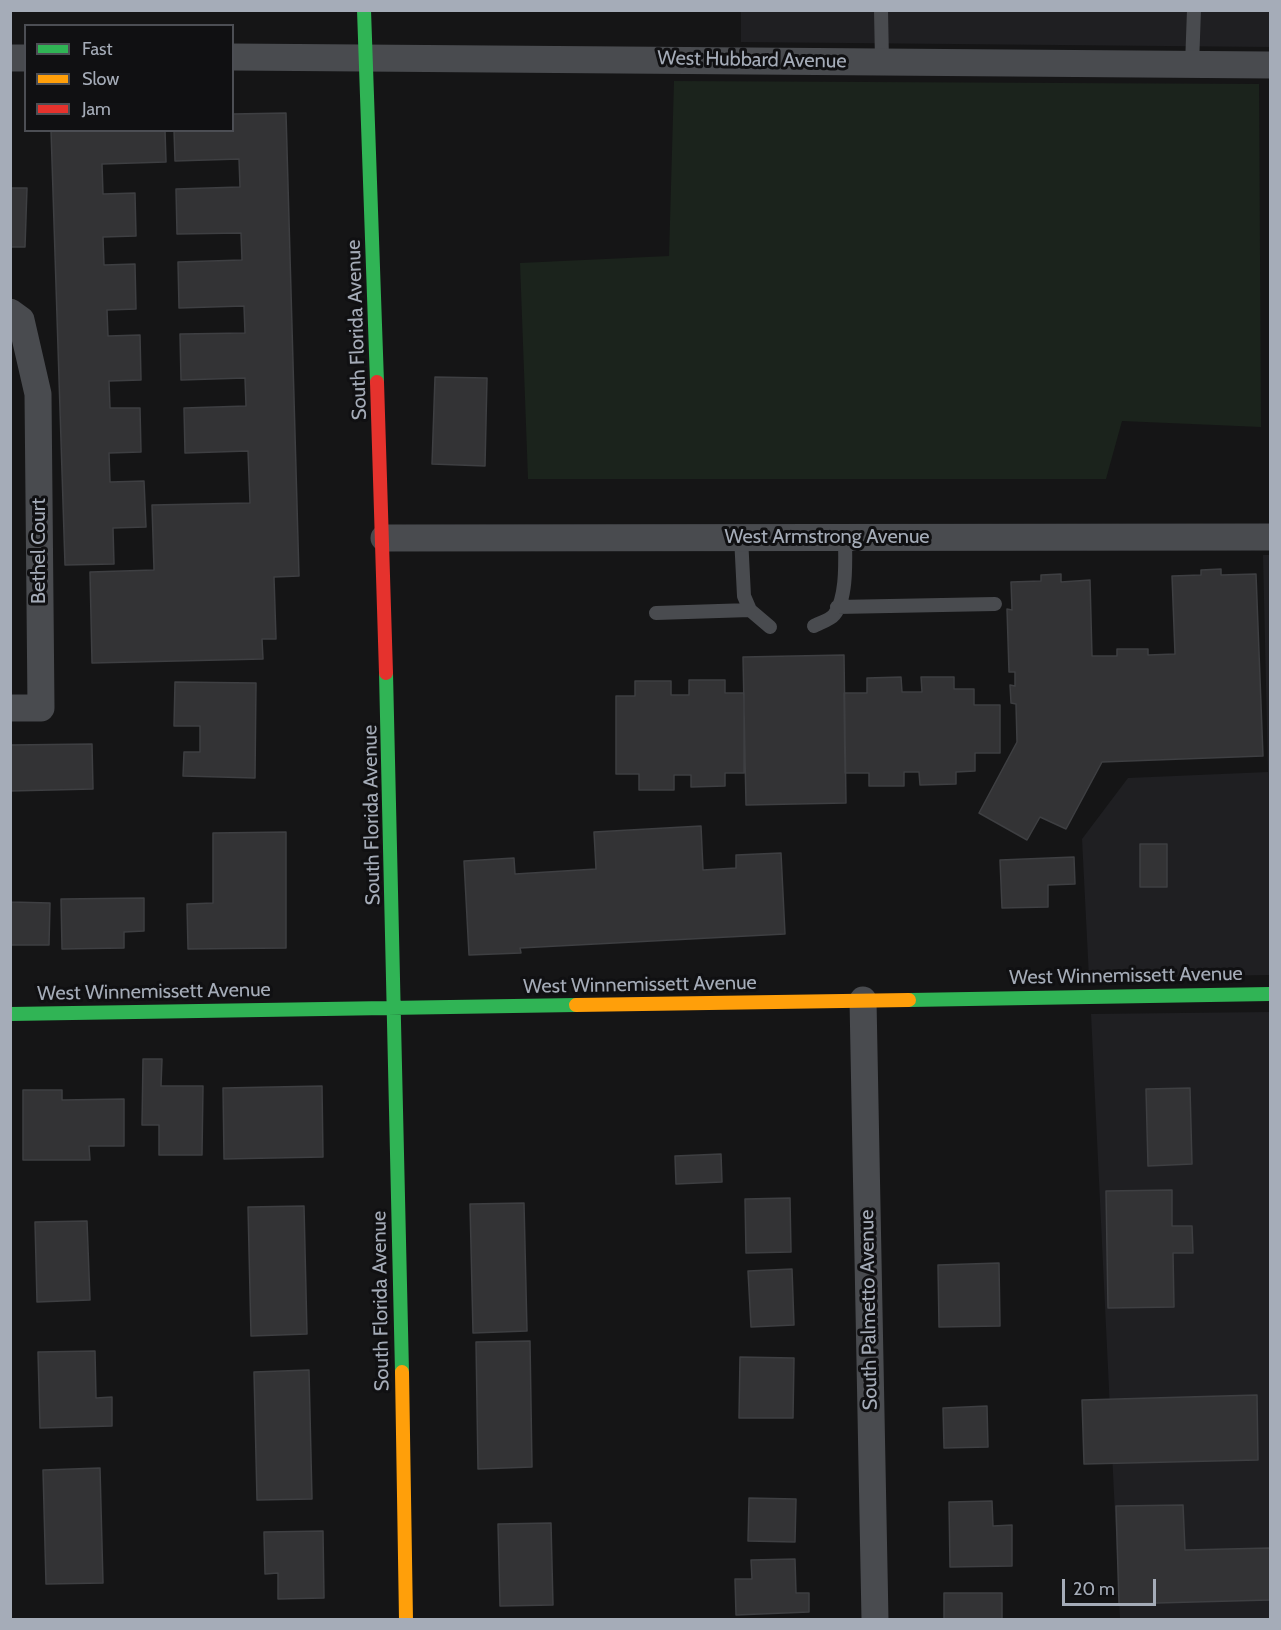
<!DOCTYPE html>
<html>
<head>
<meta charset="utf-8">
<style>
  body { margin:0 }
  #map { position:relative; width:1281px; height:1630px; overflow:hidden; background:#151516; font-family:Cabin,sans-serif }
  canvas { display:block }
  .frame { position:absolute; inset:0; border:12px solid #a5acb8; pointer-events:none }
  .legend { position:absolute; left:24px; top:24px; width:210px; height:108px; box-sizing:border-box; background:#101012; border:2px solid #4c4e54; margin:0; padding:8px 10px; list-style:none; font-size:18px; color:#a5acb8 }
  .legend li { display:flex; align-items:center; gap:12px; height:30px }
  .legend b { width:30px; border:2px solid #4c4e54 }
  .scale { position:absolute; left:1062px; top:1579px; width:94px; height:27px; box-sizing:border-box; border:3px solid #a5acb8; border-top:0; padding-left:8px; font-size:18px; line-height:21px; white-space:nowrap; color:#a5acb8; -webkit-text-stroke:4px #101012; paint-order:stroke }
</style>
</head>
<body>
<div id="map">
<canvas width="1281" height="1630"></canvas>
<div class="frame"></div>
<ul class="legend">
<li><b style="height:8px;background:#30b455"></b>Fast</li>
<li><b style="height:8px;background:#ff9f0a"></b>Slow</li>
<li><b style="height:8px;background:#e5322d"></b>Jam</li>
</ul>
<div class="scale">20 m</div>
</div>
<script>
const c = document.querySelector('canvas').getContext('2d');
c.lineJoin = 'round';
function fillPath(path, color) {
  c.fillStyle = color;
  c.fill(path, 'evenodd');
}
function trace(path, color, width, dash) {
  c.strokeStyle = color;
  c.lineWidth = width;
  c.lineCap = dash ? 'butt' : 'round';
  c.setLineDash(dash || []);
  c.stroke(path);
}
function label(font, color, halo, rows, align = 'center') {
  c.font = font + ' Cabin,sans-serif';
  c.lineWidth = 6;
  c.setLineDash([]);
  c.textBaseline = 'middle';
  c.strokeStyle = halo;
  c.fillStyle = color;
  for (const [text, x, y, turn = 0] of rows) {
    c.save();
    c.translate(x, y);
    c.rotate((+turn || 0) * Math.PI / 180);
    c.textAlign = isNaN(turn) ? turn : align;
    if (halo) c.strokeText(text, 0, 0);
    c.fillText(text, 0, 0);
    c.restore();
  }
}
const built = new Path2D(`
  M741 11H1270V47L741 42Z
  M1263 555H1270V975L1089 978 1082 839 1128 778 1268 772Z
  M1270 1012V1619H1120L1091 1014Z`);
const green = new Path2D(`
  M674 81 1259 84 1261 427 1122 421 1106 479H528L520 263 669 256Z`);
const building = new Path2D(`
  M286 113 299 576 274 577 276 639H262L263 659 92 663 90 572 154 570 152 505 250 503 248 451 185 453 184 408 246 406 245 378 181 380 180 334 245 333 244 306 179 308 178 262 242 260 241 233 177 234 176 189 240 187 239 159 175 161 174 130H232V114Z
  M51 130H165L166 162 102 164 103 194 135 193 136 236 103 237 104 265 135 264 136 309 107 310 108 336 140 335 141 380 109 381 110 408H140L141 452 109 453 110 482 144 481 146 527 113 528 114 564 65 565Z
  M10 188H27L25 247H10Z
  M435 377 487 378 485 466 432 464Z
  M1221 569V575L1256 574 1263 756 1102 762 1066 829 1040 817 1027 840 979 813 1017 742 1016 704 1011 703 1010 685 1015 686V672H1009L1007 609 1012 610 1011 582 1041 581V575L1061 574V582L1090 580 1092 656H1117V649H1148V655L1175 654 1172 576 1201 575V570Z
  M844 655 846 803 746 805 743 657Z
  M901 677 902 692H922L921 677H954V689H974V705H1000V753H975V771L956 772V784L920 785 919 772H904V786H869V773H845L844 693H867V678Z
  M689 680H725V693H744V773H725V786L691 787V775H674V790H639V774H616V696H635V681H671V695H689Z
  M175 682 256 683 255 778 183 776 184 752H200V726H174Z
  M92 744 93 789 10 791V745Z
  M701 826 703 870 736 868V855L781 853 785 934 520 948 521 953 469 955 464 861 514 858 515 874 596 869 594 832Z
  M286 832V948L188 949 187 904 213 903V833Z
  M1140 844H1167V887H1140Z
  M1074 857 1075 884 1048 885V907L1002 908 1000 860Z
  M10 874 11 902 50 903 49 945H10Z
  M144 898V931L124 932V948L62 949 61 899Z
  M143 1059H162L161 1086H203L202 1155H159V1125H142Z
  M322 1086 323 1157 224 1159 223 1088Z
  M1190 1088 1192 1164 1148 1166 1146 1089Z
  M23 1090H62V1100L124 1099V1146H89L90 1160H23Z
  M721 1154 722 1182 676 1184 675 1156Z
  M1172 1190V1226H1192L1193 1253H1173L1174 1307 1108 1308 1106 1191Z
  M790 1198 791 1252 746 1253 745 1199Z
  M524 1203 527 1331 473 1333 470 1204Z
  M304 1206 307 1334 251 1336 248 1207Z
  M87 1221 90 1300 37 1302 35 1222Z
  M999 1263 1000 1326 939 1327 938 1265Z
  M792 1269 794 1325 751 1327 748 1271Z
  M530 1341 532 1467 478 1469 476 1342Z
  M95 1351 96 1398 112 1397V1426L40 1428 38 1352Z
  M740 1357 794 1358 793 1418H739Z
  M309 1370 312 1499 257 1500 254 1372Z
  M1257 1395 1258 1460 1084 1464 1082 1400Z
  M987 1406 988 1447 944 1448 943 1408Z
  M100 1468 103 1583 46 1584 43 1470Z
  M749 1498 796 1499 795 1542 748 1541Z
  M992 1501 993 1526 1012 1525V1566L950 1567 949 1502Z
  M1183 1505 1185 1550 1270 1548V1600L1119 1604 1116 1506Z
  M551 1523 553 1605 500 1606 498 1524Z
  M323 1531 324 1598 278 1599V1573L265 1574 264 1532Z
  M795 1559 796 1593H809V1612L736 1615 735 1579H752L751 1560Z
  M944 1593H1002V1620H944Z`);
const lane = new Path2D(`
  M881 10 882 61
  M1192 65 1194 10
  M741 537 744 596 750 610 770 627
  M837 607 995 604
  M656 613 750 610
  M814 626C819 623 830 620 834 615 848 598 845 556 845 536`);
const street = new Path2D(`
  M232 57 1270 65
  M10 58H26
  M10 312 21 320 38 394 41 708H10
  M384 538 1270 537
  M863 1000 875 1620`);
const fast = new Path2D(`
  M364 10 377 382
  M386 673 402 1372
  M909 1000 1270 994
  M10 1014 576 1005`);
const slow = new Path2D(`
  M576 1005 909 1000
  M402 1372 406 1620`);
const jam = new Path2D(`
  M377 382 386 673`);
const streetNames = [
  ["West Hubbard Avenue",752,60,1],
  ["South Florida Avenue",357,330,-92],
  ["West Armstrong Avenue",827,537],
  ["Bethel Court",39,551,-90],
  ["South Florida Avenue",372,815,-91],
  ["West Winnemissett Avenue",1126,976,-1],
  ["West Winnemissett Avenue",640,985,-1],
  ["West Winnemissett Avenue",154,992,-1],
  ["South Florida Avenue",381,1301,-91],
  ["South Palmetto Avenue",869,1310,-91]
];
fillPath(built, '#1f1f22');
fillPath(green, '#1b231c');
fillPath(building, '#333335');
trace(building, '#3e3f42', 1.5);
trace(lane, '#494b4f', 14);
trace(street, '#494b4f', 27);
trace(fast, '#30b455', 14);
trace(slow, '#ff9f0a', 14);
trace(jam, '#e5322d', 14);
label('20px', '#a5acb8', '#101012', streetNames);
</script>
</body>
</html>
